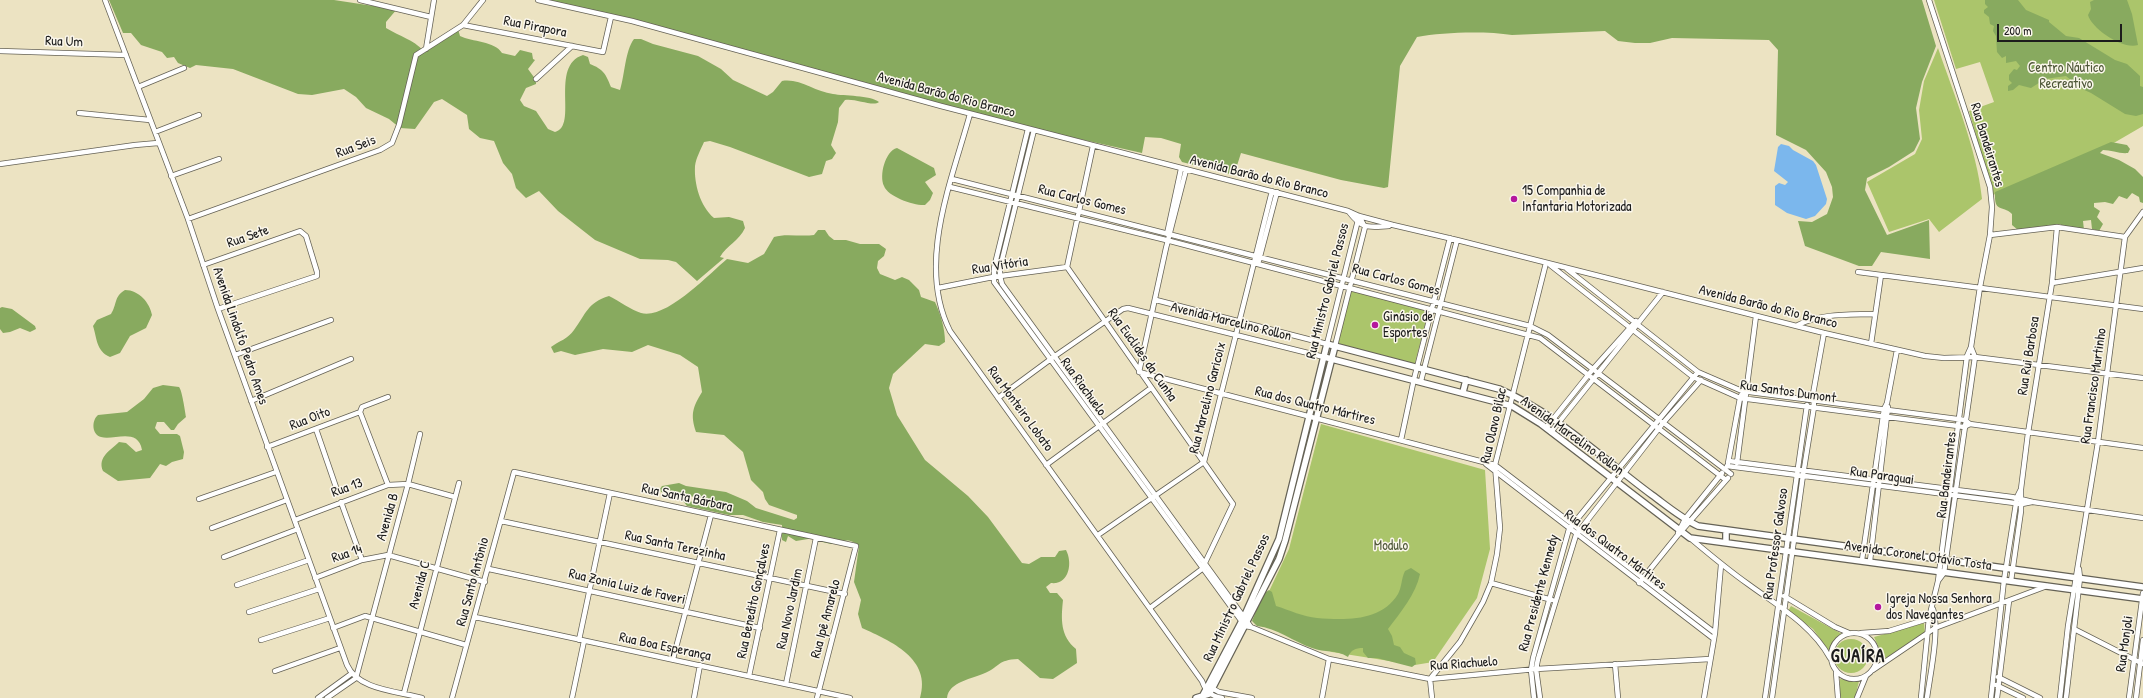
<!DOCTYPE html>
<html>
<head>
<meta charset="utf-8">
<style>
  body { margin:0 }
  #map { position:relative; width:2143px; height:698px; overflow:hidden; background:#ece3c2; font-family:"Patrick Hand",sans-serif }
  canvas { display:block }
  .scale { position:absolute; left:1997px; top:24px; width:125px; height:18px; box-sizing:border-box; border:2px solid #1c1c1c; border-top:0; padding-left:5px; font-size:12px; line-height:14px; white-space:nowrap; color:#1c1c1c; -webkit-text-stroke:3px #fbf7ec; paint-order:stroke }
</style>
</head>
<body>
<div id="map">
<canvas width="2143" height="698"></canvas>
<div class="scale">200 m</div>
</div>
<script>
const c = document.querySelector('canvas').getContext('2d');
c.lineJoin = 'round';
function fillPath(path, color) {
  c.fillStyle = color;
  c.fill(path, 'evenodd');
}
function trace(path, color, width, dash) {
  c.strokeStyle = color;
  c.lineWidth = width;
  c.lineCap = dash ? 'butt' : 'round';
  c.setLineDash(dash || []);
  c.stroke(path);
}
function label(font, color, halo, rows, align = 'center') {
  c.font = font + ' "Patrick Hand",sans-serif';
  c.lineWidth = 3;
  c.setLineDash([]);
  c.textBaseline = 'middle';
  c.strokeStyle = halo;
  c.fillStyle = color;
  for (const [text, x, y, turn = 0] of rows) {
    c.save();
    c.translate(x, y);
    c.rotate((+turn || 0) * Math.PI / 180);
    c.textAlign = isNaN(turn) ? turn : align;
    if (halo) c.strokeText(text, 0, 0);
    c.fillText(text, 0, 0);
    c.restore();
  }
}
const green = new Path2D(`
  M1934 0H2143V126L2100 151 1993 195 1969 111 1994 102 1980 62 1956 69Z
  M1938 48C1954 95 1977 149 1982 199L1939 232 1929 219 1889 232 1867 182 1915 154 1922 139 1919 110 1924 81Z
  M1351 290 1429 309 1414 367 1338 344Z
  M1321 424 1485 470 1490 549 1477 598 1433 662 1415 665 1332 652 1255 621 1289 549Z
  M1791 606 1842 634 1835 642 1829 651 1813 629 1788 611Z
  M1924 623 1925 634 1884 659 1874 637Z
  M1834 656a17 17 0 1 1 34 0a17 17 0 1 1-34 0Z
  M1840 679 1859 681 1855 698H1840Z`);
const forest = new Path2D(`
  M109 0H334L380 7 392 5 397 9 386 22V28C401 37 412 39 424 51L458 29 460 36C472 42 495 41 502 53L515 56 520 50 532 53 533 59 535 60 528 69 536 80V84L526 88 520 100 524 106 536 111 548 129 555 132C579 126 549 66 583 55L588 57 590 64C603 69 606 74 611 87L620 90C625 74 625 51 634 39H641L653 44 698 56 721 69 733 80 767 96 773 92 782 81C800 78 815 92 833 94 844 96 870 95 879 102 873 107 855 98 845 100L839 108 838 122 831 145 836 153 832 159 826 161 822 174 809 177 730 147 710 141 704 142C701 149 696 158 695 166 694 184 700 206 714 218L729 217 743 221 745 228C739 241 727 245 720 257L724 258 697 281 676 262 668 260 640 259 595 240 558 211 539 191 526 198 516 188 512 174 503 163 494 141 480 138 469 129 467 115 442 99 434 102 415 129 400 128 389 119 366 108 356 97 344 89 312 95 298 94 233 69 196 65 190 68 178 63 174 57 167 58 162 52 141 45 131 33H123Z
  M543 0H1922L1936 46 1922 82 1916 108 1920 139 1914 151 1889 167 1867 178 1865 190 1887 235 1929 220 1930 259 1881 252 1872 266H1859L1805 246 1798 221 1812 222 1827 214 1833 197 1832 187 1826 172 1806 150 1776 135 1778 50 1769 40 1672 38 1650 43H1635L1618 41 1605 31 1512 35C1486 31 1443 32 1417 37L1400 66 1388 187 1384 188 1341 180 1241 153 1234 175 1182 162 1179 157 1181 144 1161 138 1145 137 1142 153 1035 129 631 20Z
  M1985 0H2018L2026 10 2049 20V22L2066 36 2079 38 2115 60 2127 64 2140 76V86L2143 87V114L2136 116 2125 114 2091 93 2080 88 2066 76 2045 79 2031 88 2019 85 2013 90 2008 91V86L2012 83 2009 80V75L2014 69 2017 70 2020 66 2016 61 2006 63V56L2002 58 1997 52 1996 36 1993 31 1994 26 1990 24 1989 17 1984 13V10L1988 7 1985 4Z
  M2094 0H2127L2132 14 2138 45C2123 50 2092 29 2088 15L2091 9 2090 2Z
  M2111 142 2127 145 2130 149 2128 153C2120 154 2111 150 2103 150L2100 153 2119 160 2135 169 2143 177V203L2140 202 2139 197 2132 193 2127 199 2119 196 2113 204 2105 202 2094 203V207L2100 211 2097 217 2103 224 2099 231 2092 229 2091 220 2083 221 2084 230 2063 227 2060 224 2054 226 2018 230 2012 225V214C2002 204 1994 214 1995 192Z
  M897 148 934 168 936 175 925 182 933 193 930 200 925 205C915 206 888 197 884 186 879 176 885 151 897 148Z
  M818 230H825L829 236 834 240H846L860 244H879L886 249 884 256 878 261 877 268 880 274 895 280 902 277 909 280 919 290 921 297 935 302C941 315 945 329 945 342L939 346 925 344 893 374 889 388 897 415 925 460 968 496 988 517 1022 563 1029 564 1041 557H1055L1059 551 1066 550C1073 563 1069 585 1051 583L1046 587 1050 593H1057L1063 600C1061 619 1060 636 1076 649L1077 663 1053 679 1040 678 1018 659C997 660 1001 666 985 673 973 679 949 681 947 698H920C932 659 891 641 862 628L858 614 861 600 854 582 859 546C848 536 842 542 831 544L822 542 814 535 808 539 796 541 788 536 786 542 782 540V525L763 522 743 515H729L687 506 683 501 697 502 702 498 661 492 660 489 662 486 679 483 686 486 726 492 747 501 756 508 794 520 797 518V515L769 505 765 499 763 492 751 480 743 452 724 435 696 432C690 414 693 407 702 392L698 367 680 355 648 345 632 352 603 349 575 355 561 351 554 353 551 347C559 341 568 339 574 330 586 314 587 303 609 296 619 301 631 310 641 313 666 320 709 274 727 259L748 263 764 254 774 237C786 233 800 237 814 235Z
  M125 290C139 290 150 303 152 315L146 328 130 336 120 353 110 357C96 351 97 338 93 326L97 320 111 314C117 305 114 296 125 290Z
  M2 307 12 309 35 326 36 329 30 332 20 328 10 332 3 333 0 329V308Z
  M163 385 179 387C182 390 185 411 186 417L178 424 174 430H171L164 422H157L155 428 160 434H177L180 436 184 452 183 459 172 462 166 466 160 464 150 478 118 481 103 471C97 457 111 450 119 442L126 443 136 452 142 450C138 427 113 441 101 437 92 435 91 421 98 415L127 412 144 399 153 388Z
  M1411 568 1420 574C1416 594 1400 613 1388 629L1392 636 1394 645 1400 647 1404 653 1415 658 1416 664 1412 667 1377 658H1368L1363 652V648C1355 648 1351 650 1348 657 1336 649 1325 653 1312 648 1294 642 1277 628 1257 626L1252 621 1263 594 1269 590 1272 592 1276 606C1289 610 1304 617 1317 618 1345 620 1381 622 1398 594 1402 587 1401 579 1405 571Z`);
const water = new Path2D(`
  M1781 144 1789 146 1793 150 1813 161 1816 165 1827 199 1826 204 1815 216 1806 219 1787 213 1775 205V186L1779 183 1785 185 1788 182 1774 171 1778 147Z`);
const minor = new Path2D(`
  M105 0 188 219 218 309 347 665C358 690 397 691 422 698
  M360 0 431 17
  M538 0 632 21 941 106 1348 211 1359 216 1393 225 1457 240 1824 333 1925 356 1944 358 1975 357 2143 378
  M463 25 603 52 611 17
  M426 49 434 0
  M0 51 126 55
  M536 79 572 46
  M138 87 184 68
  M79 113 150 120
  M970 114C952 180 916 264 950 331L1202 681C1206 692 1211 696 1222 698
  M1028 129 994 268V282L1245 626 1251 627 1329 659 1430 679 1536 669 1710 659
  M1034 130 1000 268V276L1002 284 1251 627
  M155 132 199 115
  M1093 146 1067 267 1233 504 1202 569 1150 608
  M0 164 135 145 158 143
  M1186 170 1166 248 1139 372 1495 465 1715 633
  M171 176 219 159
  M952 179 1530 326 1548 335 1731 474
  M950 187 1170 241 1540 338 1726 480
  M1349 212C1363 230 1368 227 1389 226
  M188 219 380 150 392 143 399 125 416 55 463 25 483 0
  M1167 234 1181 169
  M1990 235 2057 227 2125 237
  M1258 264 1277 192
  M203 265 300 231 306 236 317 272V276L218 309
  M1550 265 1693 377 1740 398 1958 426 1964 427 1970 424 2143 448
  M1567 269 1698 372 1742 391 1965 420 1970 424
  M1858 272 2143 309
  M2052 283 2143 268
  M938 288 993 277 1067 267
  M1156 300 1327 344 1359 216
  M1798 325C1822 313 1848 315 1875 314
  M1871 344 1881 275
  M1335 346 1365 227 1359 216
  M235 355 331 320
  M1421 381 1457 240
  M998 398 1055 356 1123 309 1128 308 1324 357
  M251 401 351 359
  M360 412 388 485
  M360 412 362 407 388 397
  M1546 428 1593 369 1636 321
  M316 429 337 490
  M1551 432 1663 292
  M1401 440 1414 379 1450 238
  M267 447 360 412
  M1729 461 2012 497 2033 502 2143 518
  M1728 463 1740 398 1744 389
  M1737 463 1756 316
  M1486 464 1714 639
  M1046 465 1151 388
  M1727 466 2022 504 2032 502
  M199 499 276 472
  M341 502 362 560
  M295 520 388 485 408 484 455 497
  M501 521 845 594
  M212 528 287 500
  M1678 533 1685 519 1722 473
  M1098 535 1204 462 1272 191
  M1690 538C1709 554 1728 570 1748 584 1778 606 1812 625 1830 658
  M224 557 298 529
  M1862 560 1884 409 1887 403 1897 350
  M1870 561 1888 407
  M489 569 760 628
  M315 578 362 560 388 555 485 582
  M1938 581 1944 573 1975 357 1971 347
  M2011 581 2021 511V489L2028 433 2052 283 2057 227
  M1491 583 1552 600
  M1639 583 1677 536 1728 478
  M237 585 309 560
  M1784 596 1835 627 1849 633
  M249 612 319 589
  M475 617 850 698
  M333 628 365 616 466 645
  M2074 629 2143 664
  M1831 656a23 23 0 1 1 46 0a23 23 0 1 1-46 0Z
  M1861 633 1889 631 1931 618
  M261 640 330 618
  M579 640 610 493
  M673 659 711 515
  M1615 664 1618 698
  M1873 670 1935 628 2047 586
  M275 671 340 648
  M1836 672 1838 698
  M749 676 780 530
  M1998 677 2040 698
  M356 678 408 484 420 434
  M786 684 816 538
  M1996 685 2023 698
  M1210 687 1219 692 1252 698
  M404 693 459 483
  M318 698 351 674
  M327 698 356 678
  M452 698 514 472 856 546 817 698
  M572 698 584 641
  M694 698 700 665
  M1322 698 1329 659
  M1432 698 1430 679 1460 642 1483 602 1491 583 1497 554 1500 528 1495 465 1546 263
  M1534 698 1531 670 1533 658 1569 529 1698 372
  M1540 698 1536 669 1538 659 1576 535 1663 423 1701 380
  M1704 698 1715 633 1721 565
  M1765 698 1807 405
  M1772 698 1803 475 1814 407 1813 394 1824 333
  M1857 698 1866 676
  M1921 698 1929 618 1938 581 1967 356 1971 347 1980 287 1990 235 1992 207 1990 187 1929 0
  M1927 698C1930 675 1940 630 1933 609
  M1991 698 2004 580 2017 497 2021 489
  M1997 698 2009 601
  M2060 698 2068 626 2098 442 2125 237 2143 212
  M2066 698 2080 578 2079 569
  M2129 698 2143 593
  M2136 698 2143 640`);
const major = new Path2D(`
  M1324 357 1512 406 1541 424 1690 538 2143 599
  M1463 392 1466 380
  M1726 542V530
  M1203 695 1244 617 1279 539 1327 344 1499 389C1556 413 1603 459 1652 495 1667 506 1681 518 1698 526L2143 587
  M1196 698 1209 694 1212 689 1279 559 1285 541 1335 346`);
const markers = [
  [1514,199,4,"#b5179e"],
  [1375,325,4,"#b5179e"],
  [1878,607,4,"#b5179e"]
];
const streetNames = [
  ["Rua Pirapora",535,27,11],
  ["Rua Um",64,42,2],
  ["Avenida Barão do Rio Branco",946,95,15],
  ["Rua Bandeirantes",1987,145,73],
  ["Rua Seis",356,147,-21],
  ["Avenida Barão do Rio Branco",1259,177,14],
  ["Rua Carlos Gomes",1082,200,14],
  ["Rua Sete",248,237,-19],
  ["Rua Vitória",1000,266,-9],
  ["Rua Carlos Gomes",1396,280,15],
  ["Rua Ministro Gabriel Passos",1328,291,-76],
  ["Avenida Barão do Rio Branco",1768,307,14],
  ["Avenida Marcelino Rollon",1231,322,14],
  ["Avenida Lindolfo Pedro Ames",240,336,71],
  ["Rua Euclides da Cunha",1142,355,55],
  ["Rua Rui Barbosa",2029,356,-81],
  ["Rua Francisco Murtinho",2094,386,-82],
  ["Rua Riachuelo",1083,387,54],
  ["Rua Santos Dumont",1788,392,8],
  ["Rua Marcelino Garicoix",1208,398,-76],
  ["Rua dos Quatro Mártires",1315,406,14],
  ["Rua Monteiro Lobato",1020,409,54],
  ["Rua Oito",310,419,-21],
  ["Rua Olavo Bilac",1494,426,-77],
  ["Avenida Marcelino Rollon",1572,436,36],
  ["Rua Bandeirantes",1947,475,-83],
  ["Rua Paraguai",1882,476,8],
  ["Rua 13",347,488,-20],
  ["Rua Santa Bárbara",687,498,12],
  ["Avenida B",388,517,-74],
  ["Rua Professor Galvoso",1776,544,-82],
  ["Rua Santa Terezinha",675,546,12],
  ["Rua dos Quatro Mártires",1615,550,37],
  ["Rua 14",347,554,-19],
  ["Avenida Coronel Otávio Tosta",1918,556,8],
  ["Rua Santo Antônio",473,582,-75],
  ["Avenida C",420,585,-75],
  ["Rua Zonia Luiz de Faveri",627,587,13],
  ["Rua Presidente Kennedy",1539,593,-75],
  ["Rua Ministro Gabriel Passos",1237,598,-65],
  ["Rua Benedito Gonçalves",754,601,-78],
  ["Rua Novo Jardim",790,609,-78],
  ["Rua Ipê Amarelo",826,619,-75],
  ["Rua Monjoli",2125,644,-82],
  ["Rua Boa Esperança",665,647,12],
  ["Rua Riachuelo",1464,664,-4]
];
const parkNames = [
  ["Centro Náutico",2066,68],
  ["Recreativo",2066,84],
  ["Modulo",1391,546]
];
const poiNames = [
  ["15 Companhia de",1522,191],
  ["Infantaria Motorizada",1522,207],
  ["Ginásio de",1383,317],
  ["Esportes",1383,333],
  ["Igreja Nossa Senhora",1886,599],
  ["dos Navegantes",1886,615]
];
const districtNames = [
  ["GUAÍRA",1858,657]
];
fillPath(green, '#abc56b');
fillPath(forest, '#88aa5f');
fillPath(water, '#7bb7ed');
trace(minor, '#656256', 6);
trace(major, '#656256', 8);
trace(minor, '#fff', 4.5);
trace(major, '#fff', 5.5);
for (const [x, y, r, color] of markers) {
  const dot = new Path2D();
  dot.arc(x, y, r, 0, 2 * Math.PI);
  c.fillStyle = color;
  c.fill(dot);
  trace(dot, '#fbf7ec', 1.5);
}
label('14px', '#1c1c1c', '#fbf7ec', streetNames);
label('14px', '#4e5738', '#fbf7ec', parkNames);
label('14px', '#1c1c1c', '#fbf7ec', poiNames, 'left');
c.letterSpacing = '1px';
label('bold 18px', '#1c1c1c', '#fbf7ec', districtNames);
c.letterSpacing = '0px';
</script>
</body>
</html>
